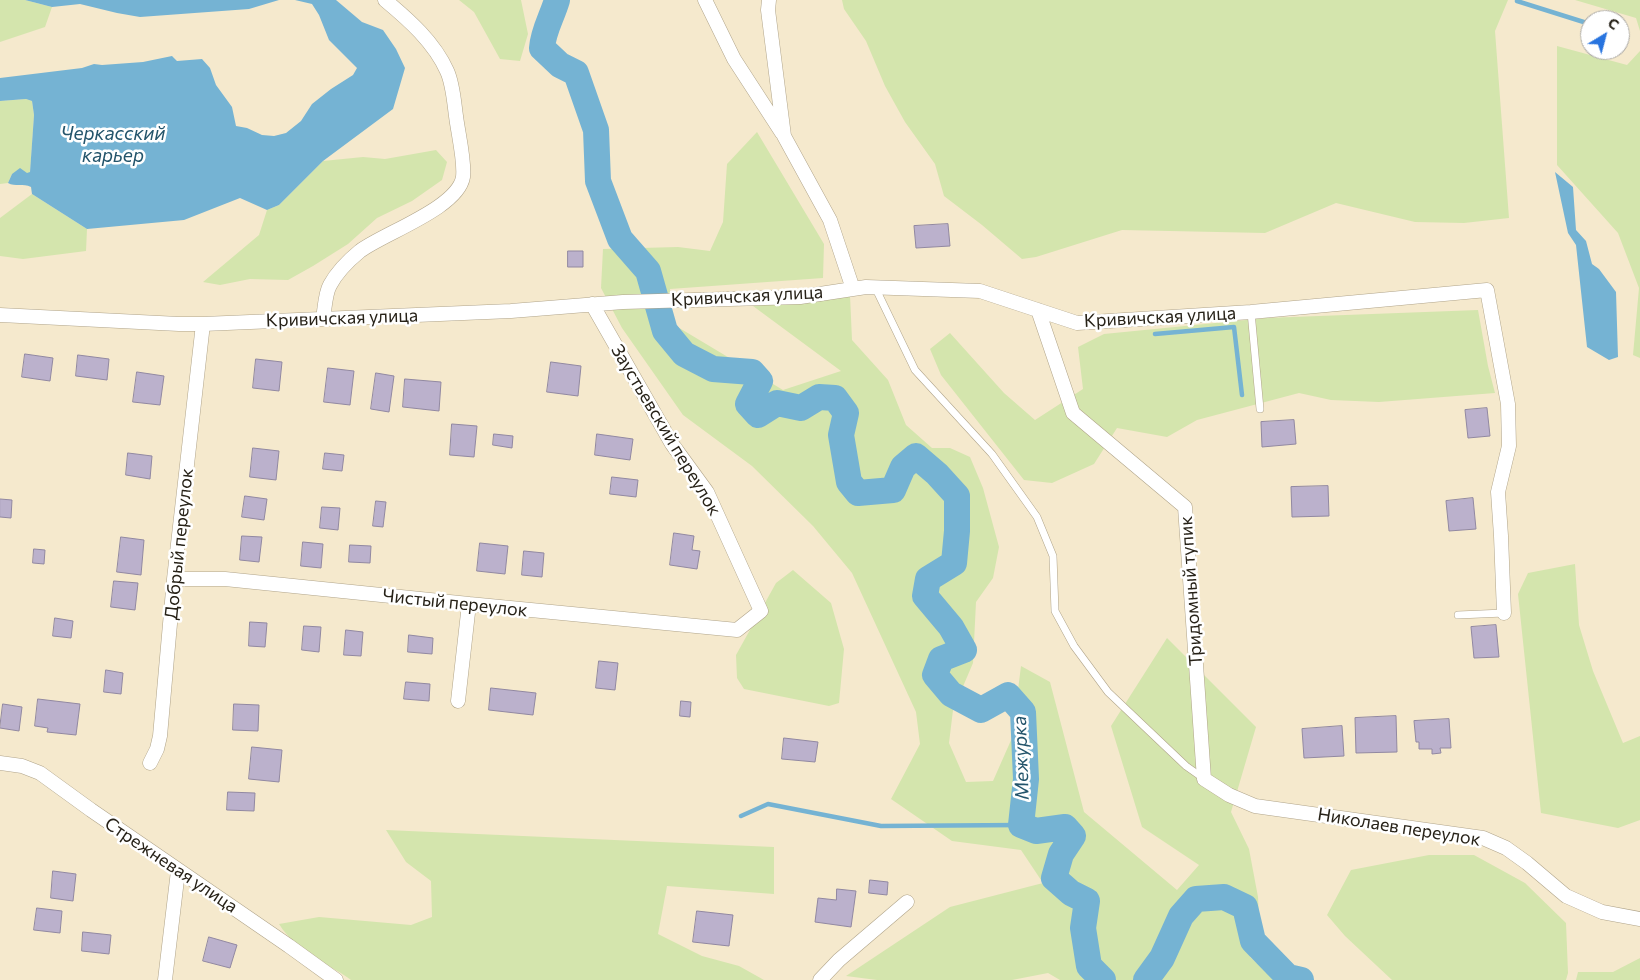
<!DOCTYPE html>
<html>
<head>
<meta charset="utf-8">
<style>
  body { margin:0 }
  #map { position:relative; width:1640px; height:980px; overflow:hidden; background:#f5e9cd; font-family:Commissioner,sans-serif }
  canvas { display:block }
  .north { position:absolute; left:1580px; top:10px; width:50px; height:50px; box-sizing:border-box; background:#fff; border:1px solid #a9a7a3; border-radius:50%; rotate:37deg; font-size:14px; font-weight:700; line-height:20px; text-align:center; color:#272218 }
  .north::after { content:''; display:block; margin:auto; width:18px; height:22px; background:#2874df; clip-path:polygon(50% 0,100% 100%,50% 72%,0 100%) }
</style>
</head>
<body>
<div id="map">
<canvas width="1640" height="980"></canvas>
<div class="north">С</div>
</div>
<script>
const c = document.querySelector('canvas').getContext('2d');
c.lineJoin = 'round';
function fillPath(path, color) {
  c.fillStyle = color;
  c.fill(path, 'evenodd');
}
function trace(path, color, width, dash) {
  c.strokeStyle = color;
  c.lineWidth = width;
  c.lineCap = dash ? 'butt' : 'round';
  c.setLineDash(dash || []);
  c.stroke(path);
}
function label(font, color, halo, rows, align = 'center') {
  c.font = font + ' Commissioner,sans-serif';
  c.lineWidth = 5;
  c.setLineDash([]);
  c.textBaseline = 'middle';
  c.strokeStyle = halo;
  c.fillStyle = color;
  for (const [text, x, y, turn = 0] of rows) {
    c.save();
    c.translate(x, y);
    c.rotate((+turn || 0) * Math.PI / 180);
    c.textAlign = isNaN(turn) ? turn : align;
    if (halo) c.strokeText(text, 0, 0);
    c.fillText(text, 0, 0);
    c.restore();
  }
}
const green = new Path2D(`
  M0 0H25L52 7 45 27 0 42Z
  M459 0H521L528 34 520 61 500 59 474 12Z
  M842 0H1508L1495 31 1509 218 1464 223 1415 222 1336 203 1265 233 1122 230 1036 257 1022 259 982 225 944 196 935 164 905 122 885 86 866 41 844 9Z
  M1575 0H1640V31L1636 18Z
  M1557 46 1627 65 1640 51V358L1633 355 1639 288 1618 233 1557 165Z
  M26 99 32 101 34 115 30 173 12 174 8 183 0 184V101Z
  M757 132 824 244 823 278 670 289 671 323 783 390 841 371 753 306 850 295 852 340 888 380 906 425 932 448H950L970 457 983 488 999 547 993 578 976 602 973 663 953 710 949 743 966 782 993 781 1012 738 1021 666 1050 682 1084 812 1177 890 1199 865 1142 827 1111 726 1167 638 1256 727 1231 812 1249 849 1258 897 1259 918 1250 957 1276 980H1060L1048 973 1012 980H877L846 976 950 907 1043 883 1021 850 952 841 891 799 920 744 916 712 852 573 813 526 752 466 683 415 622 328 601 288 603 249 678 247 710 251 723 222 727 164Z
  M436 150 447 162 442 180 412 201 377 218 348 244 313 266 288 280 250 279 220 285 203 282 259 235 267 210 279 205 323 161 363 157 385 159Z
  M32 194 87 229 86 251 23 259 0 256V218Z
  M1478 310 1488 366 1495 393 1379 402 1331 400 1299 393 1197 420 1167 437 1117 428 1094 464 1052 483 1024 480 941 375 930 349 950 333 1004 393 1035 420 1083 389 1078 347 1104 334 1266 318Z
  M1575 564 1579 625 1593 671 1623 743 1640 736V820L1618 828 1541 813 1518 594 1528 573Z
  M793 570 831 603 844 649 839 703 829 706 744 689 737 678 736 655 776 583Z
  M386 830 774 847V894L667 886 658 934 702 956 739 966 764 980H351C341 972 331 968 320 961 305 952 288 939 279 924L319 917 411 925 432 917 431 881 406 862Z
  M1429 855H1474L1525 883 1566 923 1568 973 1566 980H1392L1345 936 1327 915 1351 870Z
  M1640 958V980H1576L1578 972H1613Z`);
const water = new Path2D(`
  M25 0H279L249 9 140 17 117 13 80 4 52 7Z
  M295 0H336L362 22 383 30 396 49 405 68 393 109 323 161 279 205 267 210 240 198 184 220 87 229 32 194 31 187C23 183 15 187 8 183L12 174 20 168 27 173 30 172 34 115 32 101 26 99 0 101V78L82 68 94 64 102 65 143 62 172 56 177 61 202 59 210 68 216 85 232 107 236 126 247 128 262 135 274 136 286 133 301 121 312 104 331 89 353 75 357 68 329 40 319 15 312 4Z
  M1555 172 1573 187 1576 230 1586 241 1592 264 1599 269 1616 292 1618 357 1609 360 1587 347 1576 245 1568 233Z`);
const stream = new Path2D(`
  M1517 1 1590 24
  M1620 34H1622
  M1155 334 1234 327 1242 395
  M741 816 768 804 881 826 1021 825`);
const river = new Path2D(`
  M557 0C552 17 543 31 542 48L560 65 576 73 596 130 598 181 620 239 648 271 665 331 684 354 713 369 752 372 760 381 748 404 758 415 777 403 801 408 819 397 835 398 846 413 841 435 849 482 858 493 893 490 903 467 916 456 937 474 957 496V531L954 563 928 579 925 596 951 627 964 650 941 659 935 675 951 694 981 710 1008 695 1023 712 1026 779 1021 825 1036 831 1065 827 1073 836 1061 854 1054 878 1071 893 1087 901 1083 928 1089 966 1103 980
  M1146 980 1162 958 1181 916 1196 899 1224 897 1245 907 1253 941 1288 977 1301 980`);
const building = new Path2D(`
  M948 224 950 246 916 248 914 226Z
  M568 251H583V267H568Z
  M25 354 53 358 50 381 22 377Z
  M78 355 109 359 107 380 76 376Z
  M256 359 282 362 279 391 253 388Z
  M551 362 581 366 578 396 547 392Z
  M328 368 354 371 350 405 324 402Z
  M137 372 164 376 160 405 133 402Z
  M376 373 394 376 389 412 371 409Z
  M405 379 441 382 439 411 403 407Z
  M1487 408 1490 436 1468 438 1465 410Z
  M1294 420 1296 444 1262 447 1261 422Z
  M452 424 477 426 474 457 450 455Z
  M494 434 513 436 512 448 493 445Z
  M597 434 633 439 630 460 595 455Z
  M253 448 279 451 276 480 250 477Z
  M128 453 152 456 150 479 126 475Z
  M325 453 344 455 342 471 323 469Z
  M612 477 638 480 636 497 610 494Z
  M1328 486 1329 516 1292 517 1291 487Z
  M245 496 267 499 264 520 242 517Z
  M1473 498 1476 529 1449 531 1446 501Z
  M0 499 12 500 11 518 0 517Z
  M376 501 386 502 383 527 373 526Z
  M322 507 340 508 338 530 320 528Z
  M674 533 694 536 692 550 700 551 697 569 670 565Z
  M242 536 262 537 259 562 240 560Z
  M121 537 144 540 141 575 117 572Z
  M303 542 323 544 321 568 301 566Z
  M480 543 508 546 505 574 477 571Z
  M350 545 371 546 370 563 349 562Z
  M34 549 45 550 44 564 33 563Z
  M524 551 544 553 542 577 522 575Z
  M114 581 138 583 135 610 111 607Z
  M55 618 73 621 71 638 53 636Z
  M250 622 267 623 265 647 249 646Z
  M1496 625 1499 657 1474 658 1471 627Z
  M304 626 321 627 319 652 302 650Z
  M346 630 363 632 361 656 344 655Z
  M409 635 433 638 432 654 408 652Z
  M599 661 618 663 615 690 596 688Z
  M106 670 123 673 121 694 104 692Z
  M406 682 430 684 429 701 404 699Z
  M491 688 536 693 533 715 489 710Z
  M38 699 80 704 76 735 47 732 48 728 35 726Z
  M681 701 691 702 690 717 680 716Z
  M3 704 22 707 19 731 0 728Z
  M234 704 259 705 258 731 233 730Z
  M1396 716 1397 752 1356 753 1355 718Z
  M1449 719 1451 748H1440L1441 753 1432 754V749H1419V742H1416L1414 721Z
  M1342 726 1344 756 1304 758 1302 729Z
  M784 738 818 742 815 762 782 759Z
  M252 747 282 750 279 782 249 779Z
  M228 792 255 793 254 811 227 810Z
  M53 871 76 874 73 901 51 898Z
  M870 880 888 882 887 895 869 893Z
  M837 889 856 891 851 927 815 922 818 898 836 900Z
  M37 908 62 911 60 933 34 930Z
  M697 911 733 915 729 946 693 942Z
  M83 932 111 935 109 954 82 951Z
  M209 937 237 945 230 968 203 961Z`);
const service = new Path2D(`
  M875 287 915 370 992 454 1037 517 1053 556 1055 611 1074 646 1108 692 1186 766 1203 778
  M1251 312 1260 409
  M1458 615 1504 613`);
const minor = new Path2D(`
  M705 0 734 59 782 133
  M769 0 768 10 784 136 830 220 853 289
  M1038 310 1073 413 1185 507 1204 779 1229 795 1255 806 1483 838 1506 848 1527 863 1566 896 1602 912 1640 919
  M0 315 179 324H203L511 311 623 302 800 297 866 287 980 291 1077 323 1251 312 1487 290 1508 404 1509 446 1498 492 1501 536 1504 613
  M323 318C325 308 325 294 330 285 337 272 349 260 360 251 384 233 458 208 463 177 465 161 458 133 456 116 454 102 453 84 447 71 434 42 409 20 385 0
  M174 579H225L469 604 737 630 761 611 707 492 672 444 592 304
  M458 701 469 604
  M0 763 22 766 40 773 91 810 289 946 336 980
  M150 763 157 749 160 736 174 579 203 324
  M165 980 178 871
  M820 980 839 960 907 902`);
const streetNames = [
  ["Кривичская улица",747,296,-3],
  ["Кривичская улица",1160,317,-3],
  ["Кривичская улица",342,318,-2],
  ["Заустьевский переулок",666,430,59],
  ["Добрый переулок",179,544,-84],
  ["Тридомный тупик",1191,591,-94],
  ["Чистый переулок",455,603,6],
  ["Николаев переулок",1399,827,9],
  ["Стрежневая улица",171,865,34]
];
const waterNames = [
  ["Черкасский",113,134],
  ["карьер",113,156],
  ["Межурка",1021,758,-92]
];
fillPath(green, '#d4e5ad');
fillPath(water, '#75b3d3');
trace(stream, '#75b3d3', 4.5);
trace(river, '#75b3d3', 26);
fillPath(building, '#bbb1cc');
trace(building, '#9188a1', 1);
trace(service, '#b0a48a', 8);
trace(minor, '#b0a48a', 15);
trace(service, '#fff', 7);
trace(minor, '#fff', 14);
label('18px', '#272218', '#fff', streetNames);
label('italic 19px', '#23546b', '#fff', waterNames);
</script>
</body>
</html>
